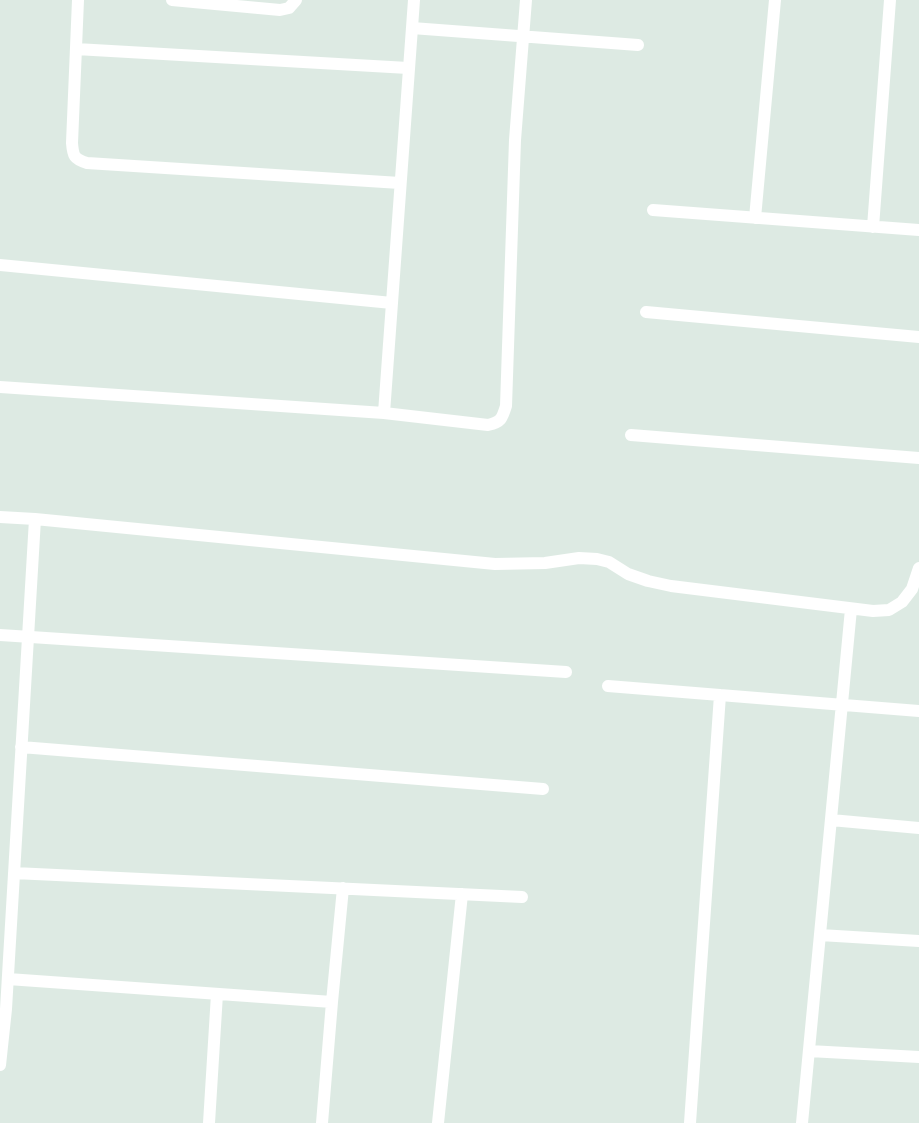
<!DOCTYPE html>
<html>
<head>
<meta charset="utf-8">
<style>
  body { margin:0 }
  canvas { display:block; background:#ddeae3 }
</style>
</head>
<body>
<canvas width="919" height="1123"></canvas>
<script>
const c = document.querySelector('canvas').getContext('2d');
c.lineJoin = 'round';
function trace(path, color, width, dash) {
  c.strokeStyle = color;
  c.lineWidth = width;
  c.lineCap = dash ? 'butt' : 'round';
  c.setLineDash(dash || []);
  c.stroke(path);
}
const minor = new Path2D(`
  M78 0 72 143C73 156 74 159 87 163L400 183
  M172 0 280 10 289 8 296 0
  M412 28 638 45
  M76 49 408 68
  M653 210 919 230
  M755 218 775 0
  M873 227 890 0
  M0 265 392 303
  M646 312 919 337
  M0 387 384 413 488 425C501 422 502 419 506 406L515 140 526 0
  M384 413 414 0
  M631 435 919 458
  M0 517 35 519 495 564 545 563 579 558 597 559 609 562 628 574 648 581 671 586 873 611 889 610 902 602 912 589 919 568
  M0 635 566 672
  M608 686 919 711
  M21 747 543 789
  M831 820 919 828
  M14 873 522 897
  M820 935 919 941
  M8 979 332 1002
  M809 1051 919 1057
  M0 1065 6 1009 35 519
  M209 1123 217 994
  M322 1123 332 1002 343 888
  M438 1123 462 894
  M690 1123 720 695
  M802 1123 851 609`);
trace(minor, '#fff', 12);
</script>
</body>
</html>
